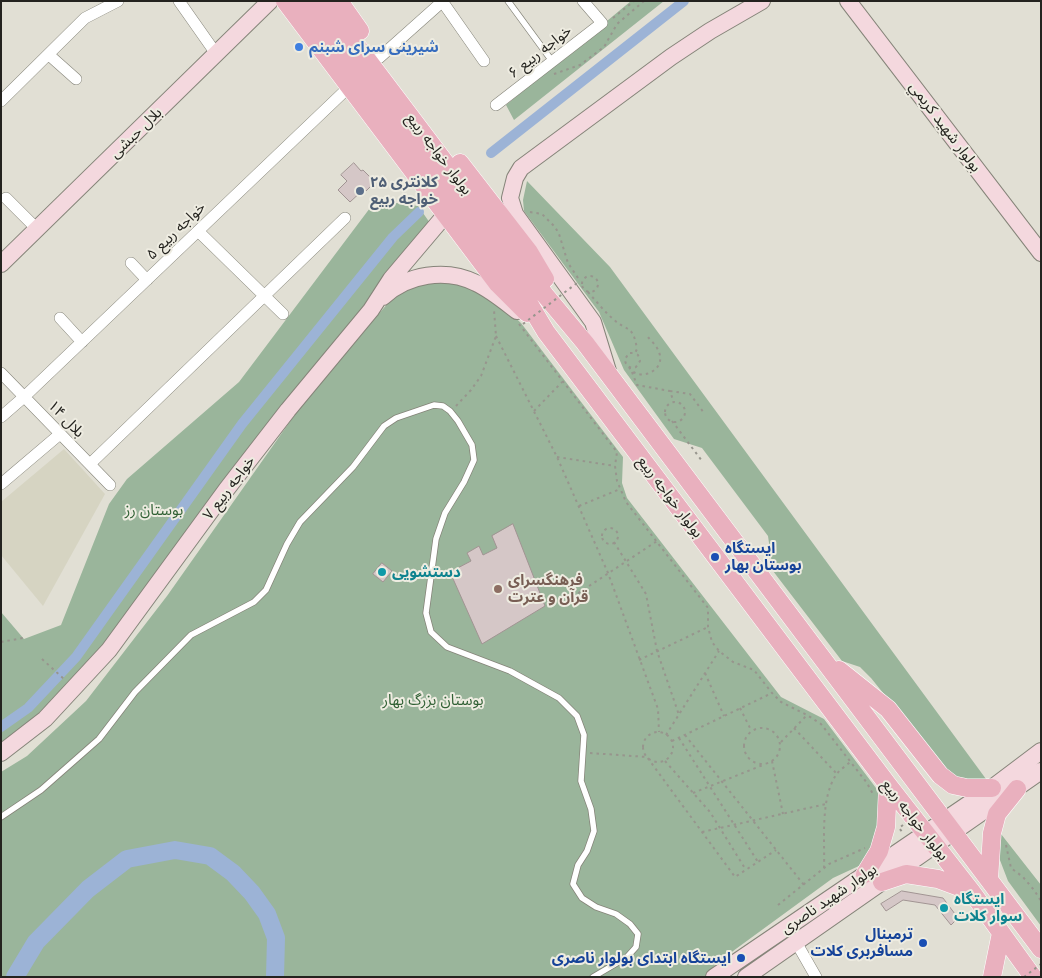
<!DOCTYPE html>
<html>
<head>
<meta charset="utf-8">
<style>
  body { margin:0 }
  #map { position:relative; width:1042px; height:978px; overflow:hidden; background:#e1dfd4; font-family:Inter,sans-serif }
  canvas { display:block }
  .frame { position:absolute; inset:0; border:2px solid #24231f; pointer-events:none }
</style>
</head>
<body>
<div id="map">
<canvas width="1042" height="978"></canvas>
<div class="frame"></div>
</div>
<script>
const c = document.querySelector('canvas').getContext('2d');
c.lineJoin = 'round';
function fillPath(path, color) {
  c.fillStyle = color;
  c.fill(path, 'evenodd');
}
function trace(path, color, width, dash) {
  c.strokeStyle = color;
  c.lineWidth = width;
  c.lineCap = dash ? 'butt' : 'round';
  c.setLineDash(dash || []);
  c.stroke(path);
}
function label(font, color, halo, rows, align = 'center') {
  c.font = font + ' Inter,"Noto Sans Arabic",sans-serif';
  c.lineWidth = 4;
  c.setLineDash([]);
  c.textBaseline = 'middle';
  c.strokeStyle = halo;
  c.fillStyle = color;
  for (const [text, x, y, turn = 0] of rows) {
    c.save();
    c.translate(x, y);
    c.rotate((+turn || 0) * Math.PI / 180);
    c.textAlign = isNaN(turn) ? turn : align;
    if (halo) c.strokeText(text, 0, 0);
    c.fillText(text, 0, 0);
    c.restore();
  }
}
const built = new Path2D(`
  M64 449 105 494 43 606 1 555V502Z`);
const green = new Path2D(`
  M631 1H664L514 120 506 105Z
  M527 181 610 267 986 779C971 780 957 782 946 771L871 678 860 667 842 661 773 571 768 536 702 448 674 439 624 370 599 312 524 211 523 200Z
  M389 202 418 206 430 223 110 638 32 724 1 743V612L24 639 61 625 109 504 127 479 239 382 370 208Z
  M444 277 497 301 521 323 623 457 622 483 627 498 781 697 824 719 879 792 885 807 876 846 861 865 833 878 718 962 704 977H1V772L27 756 86 701 167 596 296 413 393 297 418 282Z
  M1001 834 1041 885V926L1008 881 998 855Z`);
const canal = new Path2D(`
  M491 153 684 1
  M1 727 28 708 76 657 242 424 393 237 419 212`);
const river = new Path2D(`
  M15 977 36 942 88 889 127 859 175 850 210 856 233 873 252 893 267 914 276 938 275 977`);
const building = new Path2D(`
  M354 163 361 171 363 170 375 182 366 191 364 189 350 202 338 190 347 181 341 175Z
  M513 524 545 606 482 644 450 572 471 561 467 553 479 546 483 555 497 548 492 536Z
  M382 563 392 571 383 582 373 574Z
  M902 891 943 898 958 918 951 925 935 905 903 900 886 911 881 904Z`);
const path = new Path2D(`
  M613 18 634 1
  M554 74 580 65 604 47 617 24 644 1
  M530 212 542 214 555 227 559 234 568 263 578 278
  M582 284a8 8 0 1 1 16 0a8 8 0 1 1-16 0Z
  M588 292C596 301 604 311 613 319 627 332 633 324 637 349L635 353 638 355 640 361 636 367C629 369 625 365 625 359L629 353H635
  M519 324 617 452 615 466 617 481 626 502 708 608V627L712 642 719 651 733 662 754 670 772 693 781 702 807 715 821 724 867 783 874 796
  M496 336 557 457 608 573 658 709 659 732
  M629 367C637 383 669 371 658 350 656 345 651 341 648 337
  M632 372 637 385 670 391 674 403
  M670 391 690 394 704 413
  M665 412a10 10 0 1 1 20 0a10 10 0 1 1-20 0Z
  M456 406 471 390 481 376 496 336 494 310
  M534 411 562 382
  M672 421 702 461
  M557 457 615 466
  M579 506 620 489
  M602 536a8 8 0 1 1 16 0a8 8 0 1 1-16 0Z
  M614 542 646 594 657 651 679 715
  M562 604 657 541
  M1 642 23 638
  M42 659 64 679
  M639 660 708 627
  M705 673 724 716
  M740 708 751 730
  M744 746a18 18 0 1 1 36 0a18 18 0 1 1-36 0Z
  M794 728 837 774
  M643 747a15 15 0 1 1 30 0a15 15 0 1 1-30 0Z
  M666 735 719 651
  M685 735 804 885
  M679 738 758 862
  M672 741 772 693
  M781 742 807 715
  M590 753 647 757 735 877 776 850
  M665 761 710 812 746 870
  M772 761 783 814
  M693 793 763 765
  M903 825 899 828 904 834
  M702 832 826 804
  M1006 845 1011 868 1023 877 1034 890 1041 901
  M824 868C825 841 820 799 836 775 839 770 846 766 850 762
  M778 905 829 864 865 848`);
const lane = new Path2D(`
  M508 1 552 61
  M1 817 41 790 99 739 135 692 191 635 254 602 266 590 287 544 300 522 353 467 384 426 396 418 434 405 443 406 450 411 458 421 472 445 474 460 464 482 445 513 436 539 426 613 431 632 447 647 510 671 559 698 577 716 584 735 581 781 591 809 594 831 587 851 578 865 573 884 582 898 596 907 616 914 630 924 638 934 636 947 627 957 593 977`);
const street = new Path2D(`
  M179 1 217 55
  M442 1 484 61
  M49 55 76 79
  M379 58 443 1
  M1 101 85 18 118 1
  M496 105 602 23 583 1
  M6 198 37 229
  M198 231 283 314
  M131 263 147 280
  M60 318 82 342
  M1 373 110 485
  M1 417 24 397 349 87
  M90 464 345 218
  M1 484 60 434
  M796 942 816 977`);
const secondary = new Path2D(`
  M848 1 1041 253
  M1 264 270 1
  M383 297C407 274 446 268 476 283 491 290 504 301 517 311
  M608 371 593 322 515 214 510 198 515 178 521 168 671 57 710 31 762 1
  M1 753 45 719 109 650 226 490 288 410 371 310 391 279 446 214
  M714 977 992 788 1041 751
  M746 977 1041 771`);
const primary = new Path2D(`
  M285 1 498 284 527 313
  M304 1 513 277 546 332 888 785 971 891 1033 977
  M323 1 545 295 585 343 1041 949
  M339 1 360 31
  M460 163 529 252 545 279
  M839 670 888 709 940 775 953 785 967 788H992
  M865 874 879 851 886 827 888 785
  M989 879 992 833 997 814 1017 789
  M882 882 906 874 938 879 970 891
  M992 977 1001 933`);
const pathBridge = new Path2D(`
  M523 324 577 283
  M1024 977 1041 964`);
const markers = [
  [299,47,5,"#3f7fe0"],
  [360,191,5,"#5c6f8a"],
  [715,557,5,"#1a4fb4"],
  [382,572,5,"#0f9aa8"],
  [498,589,5,"#8d6e63"],
  [944,908,5,"#0f9aa8"],
  [923,943,5,"#1a4fb4"],
  [741,958,5,"#1a4fb4"]
];
const shopNames = [
  ["شیرینی سرای شبنم",309,47]
];
const streetNames = [
  ["خواجه ربیع ۶",540,52,-38],
  ["بولوار شهيد كريمي",945,127,53],
  ["بلال حبشی",136,133,-44],
  ["بولوار خواجه ربیع",439,154,53],
  ["خواجه ربیع ۵",176,231,-44],
  ["بلال ۱۴",66,419,46],
  ["خواجه ربیع ۷",229,488,-53],
  ["بولوار خواجه ربیع",670,497,53],
  ["بولوار خواجه ربیع",915,820,52],
  ["بولوار شهید ناصری",829,899,-34]
];
const serviceNames = [
  ["کلانتری ٢۵",370,182],
  ["خواجه ربیع",370,199]
];
const parkNames = [
  ["بوستان رز",154,510],
  ["بوستان بزرگ بهار",433,700]
];
const transitNames = [
  ["ایستگاه",725,548,"left"],
  ["بوستان بهار",725,565,"left"],
  ["ترمبنال",913,934],
  ["مسافربری کلات",913,951],
  ["ایستگاه ابتدای بولوار ناصری",731,958]
];
const cultureNames = [
  ["دستشویی",392,572],
  ["ایستگاه",954,899],
  ["سوار کلات",954,916]
];
const educationNames = [
  ["فرهنگسرای",508,580],
  ["قرآن و عترت",508,597]
];
fillPath(built, '#d6d4c2');
fillPath(green, '#9ab59b');
trace(canal, '#9cb3d6', 10);
trace(river, '#9cb3d6', 18);
fillPath(building, '#d5c7c7');
trace(building, '#a19493', 1);
trace(lane, '#858479', 7);
trace(street, '#858479', 12);
trace(secondary, '#858479', 18);
trace(primary, '#fff', 19);
trace(path, '#97958d', 2, [2.5, 4]);
trace(lane, '#fff', 5.5);
trace(street, '#fff', 11);
trace(secondary, '#f4d8de', 16);
trace(primary, '#e9b0be', 18);
trace(pathBridge, '#97958d', 2, [2.5, 4]);
for (const [x, y, r, color] of markers) {
  const dot = new Path2D();
  dot.arc(x, y, r, 0, 2 * Math.PI);
  c.fillStyle = color;
  c.fill(dot);
  trace(dot, '#eeece1', 2);
}
label('bold 15px', '#366cbe', '#eeece1', shopNames, 'left');
label('15px', '#24231f', '#eeece1', streetNames);
label('bold 15px', '#4e5e75', '#eeece1', serviceNames, 'left');
label('15px', '#316135', '#eeece1', parkNames);
label('bold 15px', '#164399', '#eeece1', transitNames, 'right');
label('bold 15px', '#0d838f', '#eeece1', cultureNames, 'left');
label('bold 15px', '#785e54', '#eeece1', educationNames, 'left');
</script>
</body>
</html>
